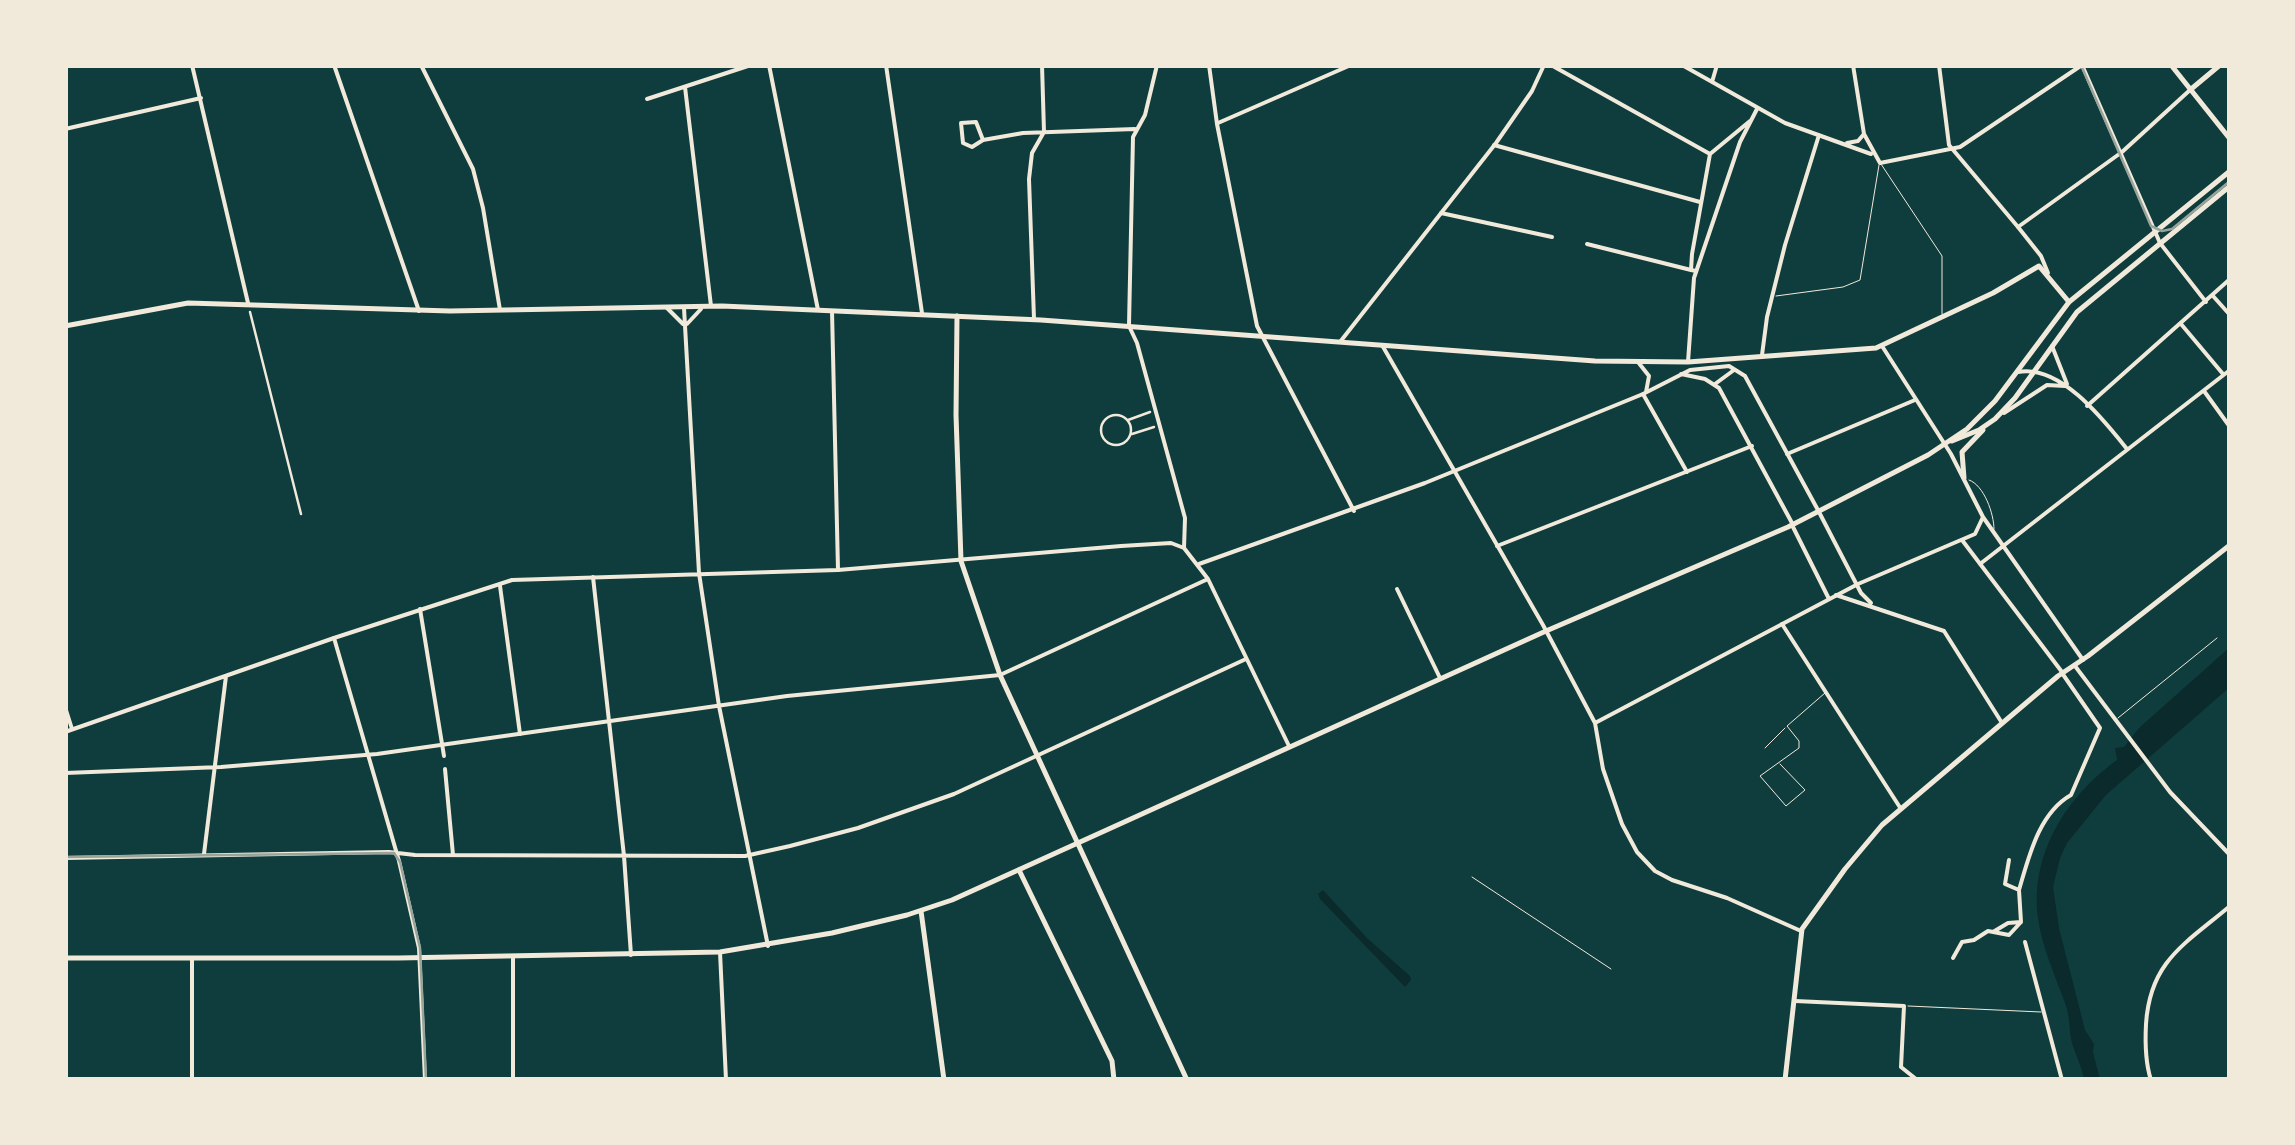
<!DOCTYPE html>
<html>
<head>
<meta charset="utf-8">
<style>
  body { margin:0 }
  #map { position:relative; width:2295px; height:1145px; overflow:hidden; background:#0f3d3e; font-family:Lato,sans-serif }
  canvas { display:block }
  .frame { position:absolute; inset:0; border:68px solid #f1e9da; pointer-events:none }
</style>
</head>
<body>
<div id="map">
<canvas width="2295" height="1145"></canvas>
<div class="frame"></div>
</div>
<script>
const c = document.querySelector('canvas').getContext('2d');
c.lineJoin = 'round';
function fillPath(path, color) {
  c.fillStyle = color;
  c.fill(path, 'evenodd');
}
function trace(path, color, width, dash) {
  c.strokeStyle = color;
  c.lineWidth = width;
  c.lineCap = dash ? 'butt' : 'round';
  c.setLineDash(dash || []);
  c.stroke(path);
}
const water = new Path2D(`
  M2230 647V687L2106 795 2067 843 2060 858 2053 887 2059 928 2085 1030 2094 1044 2093 1052 2100 1080H2084C2082 1067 2076 1056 2072 1043 2069 1031 2070 1018 2066 1006 2056 977 2042 948 2038 918 2030 854 2066 797 2117 760L2115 748 2124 747 2139 728Z
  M1323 890 1367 938 1410 976 1411 980 1405 987 1320 899 1318 894Z`);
const service = new Path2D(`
  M1881 164 1942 256V314
  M1776 296 1843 287 1860 280 1879 165
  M1969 480C1984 485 1994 514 1994 529
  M2118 718 2217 638
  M1765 748 1785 728
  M1780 764 1805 790 1786 806 1760 776 1799 748V741L1787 726 1825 693
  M1472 877 1611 969
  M1908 1006 2041 1012`);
const pedestrian = new Path2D(`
  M250 312 301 514
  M1101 430a15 15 0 1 1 30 0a15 15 0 1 1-30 0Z
  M1128 420 1150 412
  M1132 434 1154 427`);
const minor = new Path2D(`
  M192 65 248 303
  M334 65 419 311
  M421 65 473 169 483 208 500 310
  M769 65 818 310
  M886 65 922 313
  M1551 65 1710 154
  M1682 65 1785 123 1871 154
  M1853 65 1864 134 1880 163 1960 147 2082 65
  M1939 65 1949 145 2018 227
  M1712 82 1717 65
  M685 87 711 306
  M647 99 751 65
  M1218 123 1351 65
  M65 129 201 98
  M983 140 976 122 961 123 963 143 972 147 983 140 1023 133 1135 129
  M1847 143 1858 141 1864 134
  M1494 145 1700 202
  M1441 213 1552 237
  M2160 243 2206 302
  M1587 244 1691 270
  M1696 271 1691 270 1692 254 1710 154 1750 121
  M2213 296 2230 315
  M832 311 838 570
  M1034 319 1029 179 1032 153 1044 132 1042 65
  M2181 324 2223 374
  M1129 325 1133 137 1145 115 1157 65
  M1762 355 1767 317 1785 245 1819 135
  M1688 362 1694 278 1740 142 1757 109
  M1643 394 1687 472
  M2087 406 2230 279
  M1787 454 1915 400
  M1819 512 1861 593 1871 603
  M1792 525 1829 599
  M1497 546 1752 446
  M593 577 624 856 631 955
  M500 586 520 734
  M1836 595 1944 631 2002 723
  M420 609 444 756
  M1782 624 1901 809
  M334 638 399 861 419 948 425 1080
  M65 707 72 729
  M445 769 453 855
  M65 858 389 852 415 855 745 856 790 846 858 828 954 794 1246 659
  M2019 890C2029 856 2039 813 2071 795L2100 728 2062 673
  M1993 932 2008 923 2021 922 2019 890 2005 884 2009 860
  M2025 942 2062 1080
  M1953 958 1962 942 1974 940 1988 931 2009 935 2021 922
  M1795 1001 1904 1006 1901 1067 1916 1079 2052 1080
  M2151 1080C2145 1062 2145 1043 2146 1024 2150 961 2185 944 2230 906`);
const tertiary = new Path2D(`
  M1209 65 1217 124 1257 326 1354 511
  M2082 65 2160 243
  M2048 273 2041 256 2018 227 2122 152 2190 90
  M667 308 683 324
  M684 308 699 573 719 706 768 946
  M687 324 701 309
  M1129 326 1137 343 1185 518 1184 548 1208 579 1289 746
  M1340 342 1496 143 1532 91 1544 65
  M1382 345 1543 625 1595 723 1603 769 1622 824 1637 852 1655 871 1672 880 1727 898 1801 931
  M1882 346 1951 454 1983 517 2083 660
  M2052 346 2067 384
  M1638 362 1649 376 1646 392
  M2018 372C2060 364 2103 419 2127 449
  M1681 374 1705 379 1719 388 1792 523
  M1715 384 1734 370
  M2204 391 2230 427
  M2004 413 2047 385 2065 386
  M1962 540 2062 672
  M1199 564 1425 483 1643 394 1690 370 1729 366 1745 376 1819 512
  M1980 564 2230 370
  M1397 589 1440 678
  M2075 666 2170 792 2230 855
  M1595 723 1858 584 1975 534 1983 517
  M65 732 334 638 512 580 838 570 1121 546 1171 543 1184 548
  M65 773 221 767 377 754 787 696 1000 675 1208 579
  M204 854 226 676
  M720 952 726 1080
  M513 956V1080
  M192 1080V960`);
const secondary = new Path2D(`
  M957 316 956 415 961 561 1000 675 1187 1080
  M65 326 188 303 450 311 722 306 1041 320 1595 361 1688 362 1876 348 1993 293 2039 266 2069 302
  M1019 870 1112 1061 1114 1080`);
const primary = new Path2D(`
  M2171 65 2230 139
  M2190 90 2220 65
  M1952 441 1979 430 1995 419 2015 398 2077 312 2230 186
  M1964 478 1962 452 1983 430
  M921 911 944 1080
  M65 958H398L720 952 832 933 907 915 952 900 1546 631 1788 527 1928 455 1967 429 1995 401 2069 302 2230 171
  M1785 1080 1802 929 1845 869 1882 825 2058 676 2088 656 2230 545`);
const tram = new Path2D(`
  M2081 65 2151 226 2162 231 2172 229 2230 181
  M65 857 394 853 400 862 420 948 426 1080`);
fillPath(water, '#0a2a2b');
trace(service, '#f1e9da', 1);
trace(pedestrian, '#f1e9da', 2.5);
trace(minor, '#f1e9da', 4);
trace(tertiary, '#f1e9da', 4);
trace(secondary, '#f1e9da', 5);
trace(primary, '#f1e9da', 5);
trace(tram, '#97a49c', 2.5);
</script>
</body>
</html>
